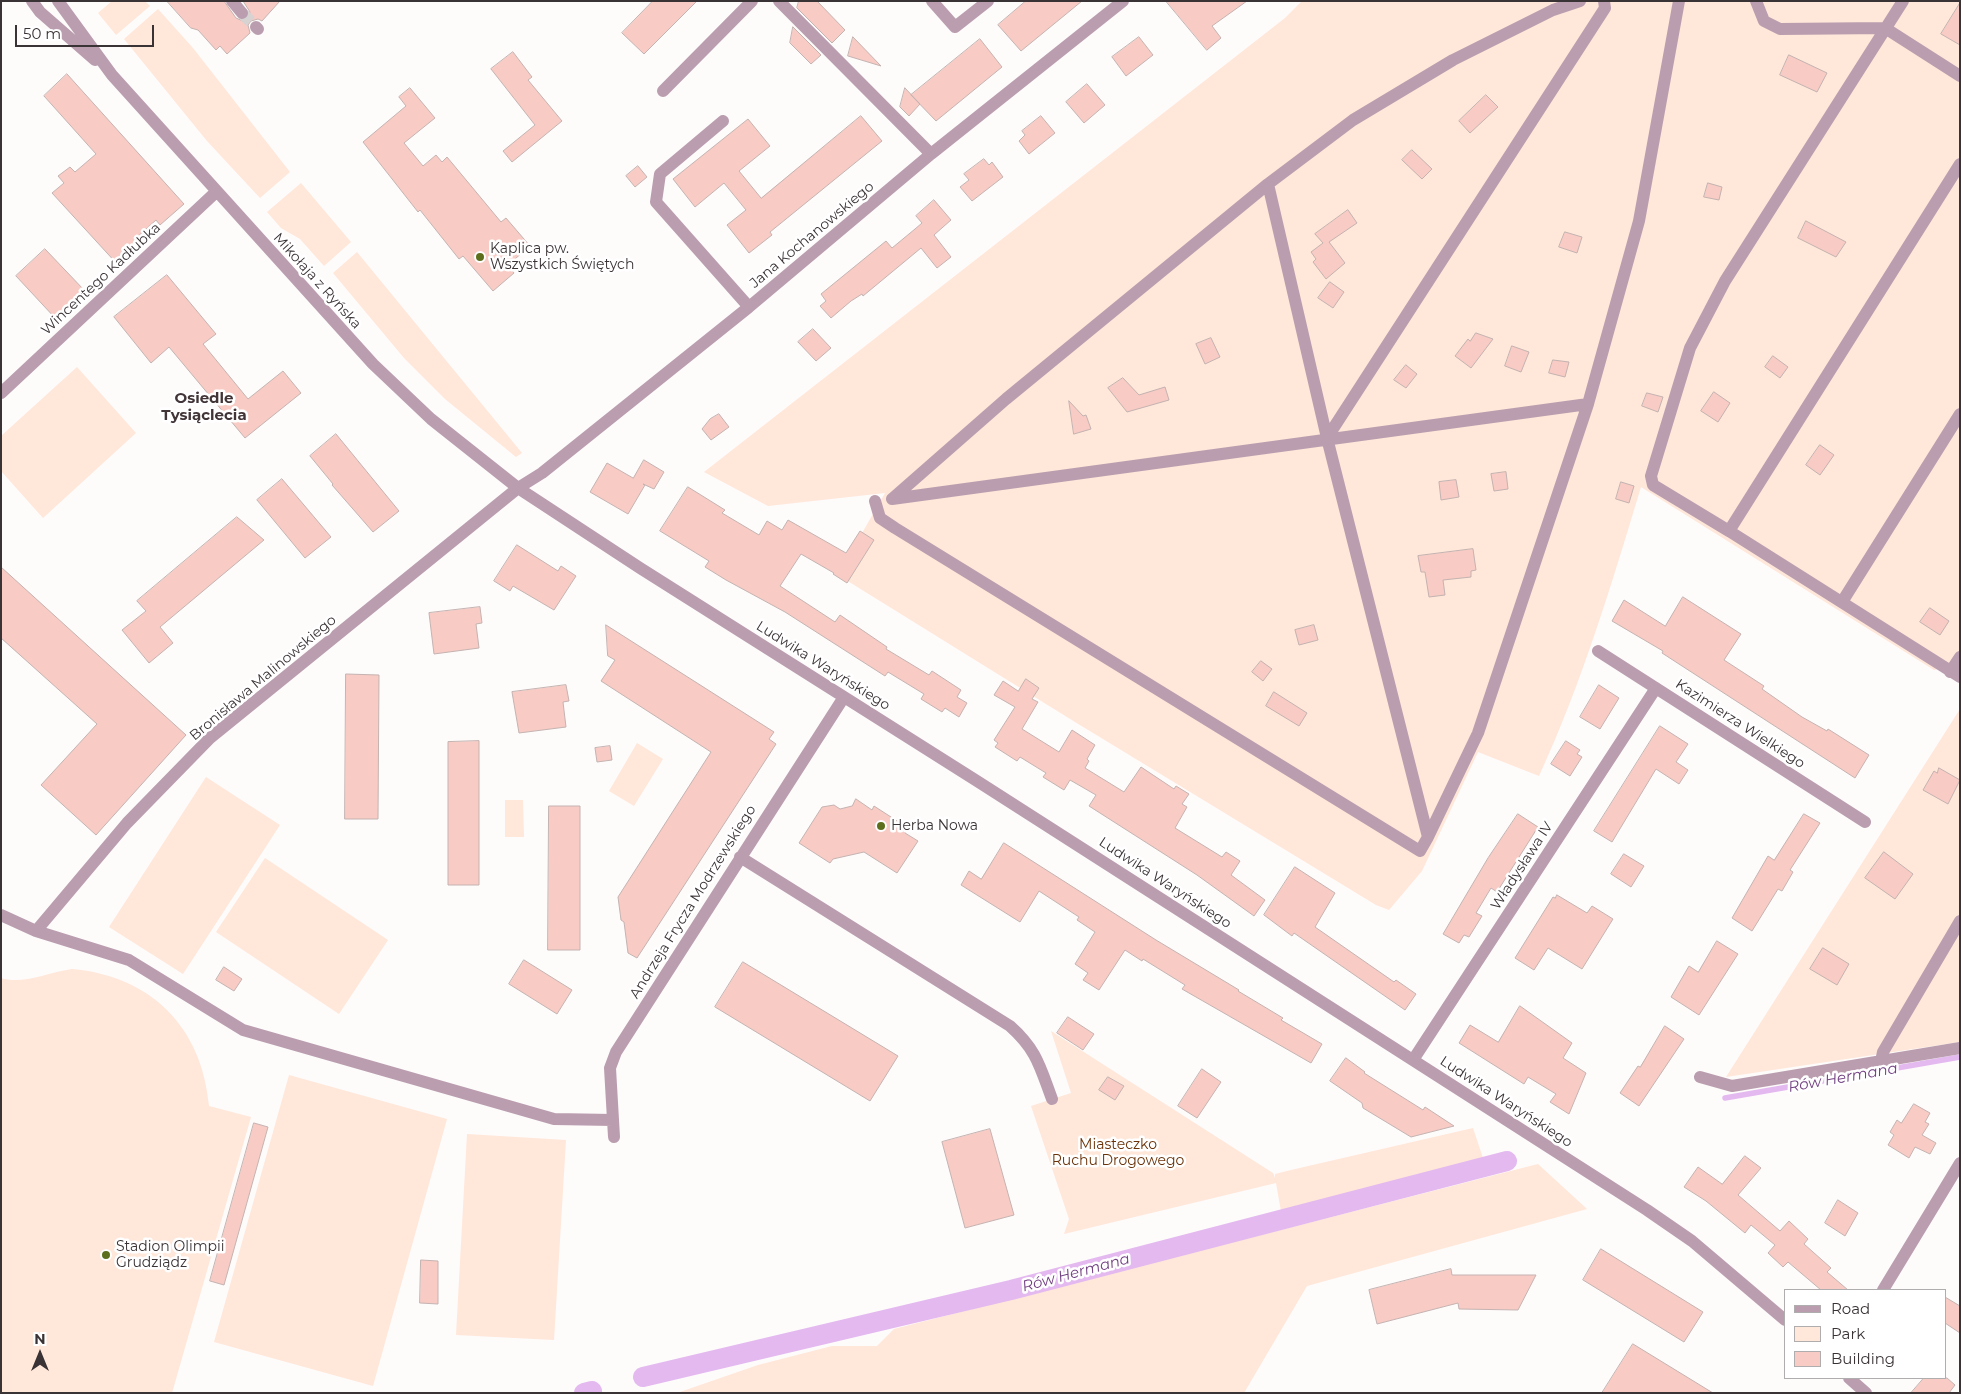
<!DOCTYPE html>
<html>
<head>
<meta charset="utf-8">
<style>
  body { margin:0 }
  #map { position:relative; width:1961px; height:1394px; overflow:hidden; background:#fefbfb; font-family:Montserrat,sans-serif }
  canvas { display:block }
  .frame { position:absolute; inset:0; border:2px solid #3a3335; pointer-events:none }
  .legend { position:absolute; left:1784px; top:1289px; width:162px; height:90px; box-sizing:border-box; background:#fff; border:1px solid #b0adae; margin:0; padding:6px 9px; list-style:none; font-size:15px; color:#3a3335 }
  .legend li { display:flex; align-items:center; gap:10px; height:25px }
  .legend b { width:25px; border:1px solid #b0adae }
  .north { position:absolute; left:15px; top:1329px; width:50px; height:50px; -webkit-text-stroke:4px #fff; paint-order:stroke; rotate:0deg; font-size:14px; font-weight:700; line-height:20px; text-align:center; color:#3a3335 }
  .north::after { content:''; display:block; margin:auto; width:18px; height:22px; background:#3a3335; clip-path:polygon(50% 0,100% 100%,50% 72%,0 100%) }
  .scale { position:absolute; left:15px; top:25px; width:139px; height:22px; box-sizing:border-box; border:2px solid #3a3335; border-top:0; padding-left:6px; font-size:15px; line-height:18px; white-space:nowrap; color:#3a3335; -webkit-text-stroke:4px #fff; paint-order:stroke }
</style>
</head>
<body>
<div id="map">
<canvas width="1961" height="1394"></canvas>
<div class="frame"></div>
<ul class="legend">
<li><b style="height:6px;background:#ba9eaf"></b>Road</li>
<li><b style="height:14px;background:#ffe7d9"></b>Park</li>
<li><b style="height:14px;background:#f8cbc4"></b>Building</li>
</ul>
<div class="north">N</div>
<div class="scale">50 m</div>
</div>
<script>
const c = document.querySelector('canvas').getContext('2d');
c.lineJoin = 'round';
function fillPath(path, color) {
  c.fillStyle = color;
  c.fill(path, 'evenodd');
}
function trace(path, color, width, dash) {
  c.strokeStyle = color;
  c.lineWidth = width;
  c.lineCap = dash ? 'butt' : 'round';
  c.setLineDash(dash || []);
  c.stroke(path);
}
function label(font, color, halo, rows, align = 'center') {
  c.font = font + ' Montserrat,sans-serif';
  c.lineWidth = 5;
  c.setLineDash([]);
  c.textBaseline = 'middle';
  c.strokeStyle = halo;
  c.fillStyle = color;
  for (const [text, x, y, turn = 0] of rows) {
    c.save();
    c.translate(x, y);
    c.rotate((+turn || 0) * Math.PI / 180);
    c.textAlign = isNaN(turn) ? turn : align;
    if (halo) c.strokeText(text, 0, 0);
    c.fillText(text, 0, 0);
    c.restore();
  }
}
const green = new Path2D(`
  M112 1H145L150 6 116 35 98 13Z
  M1302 1H1960V661L1957 665 1934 670 1641 487C1611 586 1582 683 1539 776L1478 752 1422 871 1389 910 1376 905 1075 722 838 575 885 493 768 506 704 472 1285 18Z
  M158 9 193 48 290 172 260 198 207 141 124 39Z
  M301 183 351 242 324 266 300 239 281 228 267 212Z
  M357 252 522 453 516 457 445 399 404 358 333 273Z
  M77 367 136 433 43 518 1 471V436Z
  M1960 709V1042L1726 1077Z
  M637 743 663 759 634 806 609 791Z
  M206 777 280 825 183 974 109 927Z
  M505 800H523L524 837H505Z
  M265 858 388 940 339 1014 216 932Z
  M72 969C151 976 202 1027 209 1106L251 1117 172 1393H1V978C23 985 49 972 72 969Z
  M1051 1031 1273 1173 1275 1178V1174L1291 1170 1473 1128 1486 1167 1496 1174 1282 1217 1276 1183 1064 1234 1069 1219 1031 1106 1071 1093Z
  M289 1075 447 1119 373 1386 214 1342Z
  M467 1134 566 1140 554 1340 456 1335Z
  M1538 1164 1587 1209 1307 1286 1244 1393H677L758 1365 832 1346H877L894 1329Z`);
const stream = new Path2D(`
  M1725 1098 1960 1057`);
const canal = new Path2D(`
  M643 1377 1011 1290 1507 1161
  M584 1393 592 1391`);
const building = new Path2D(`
  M167 1H224L236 18 243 21 248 19 250 12 243 1H280L262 21 258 19 251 21 248 25 250 33 227 54 220 46 216 50 198 30 191 28Z
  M653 1H697L644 54 622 33Z
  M799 1H817L845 30 832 43 797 8Z
  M1026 1H1082L1021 51 998 25Z
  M1166 1H1247L1212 26 1221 38 1207 50Z
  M1960 3V45L1941 34Z
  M793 27 821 55 811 64 790 43Z
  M853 37 881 66 848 56Z
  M1139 37 1153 55 1126 76 1112 57Z
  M980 39 1002 67 936 121 911 95Z
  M513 52 532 77 528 80 562 121 512 162 503 151 535 125 491 69Z
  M1789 55 1827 73 1817 92 1780 75Z
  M67 74 184 204 160 225 156 220 135 239 141 245 118 265 52 193 64 183 58 176 70 167 75 172 96 154 44 96Z
  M1087 84 1105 105 1084 123 1066 102Z
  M410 88 435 118 404 143 423 166 436 155 442 162 447 157 501 222 506 218 530 246 508 265 514 273 493 291 463 256 459 259 420 210 418 212 363 142 406 106 399 97Z
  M905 88 920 104 909 116 900 107Z
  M1486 95 1498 107 1470 133 1459 121Z
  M861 116 882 141 770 232 772 235 749 253 727 225 746 210 724 183 695 207 673 179 748 119 770 146 739 171 761 198Z
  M1041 116 1055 133 1029 154 1019 141 1025 135 1022 131Z
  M1412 150 1432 169 1422 179 1402 160Z
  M984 159 989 165 992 162 1003 177 972 201 960 187 969 180 964 174Z
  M638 166 647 177 635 187 626 176Z
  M1708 183 1722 187 1719 200 1704 197Z
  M934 200 951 220 934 235 951 257 937 268 921 248 863 296 862 294 851 301 831 318 820 306 826 301 821 294 886 241 892 248 915 229 922 223 916 216Z
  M1348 210 1357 223 1329 242 1345 263 1326 279 1313 262 1316 259 1311 252 1323 243 1315 234Z
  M1806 221 1846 242 1836 257 1798 238Z
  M1565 232 1582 237 1577 253 1559 247Z
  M45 249 85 291 56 319 16 276Z
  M167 275 216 334 203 344 248 399 283 371 301 393 245 438 169 347 151 363 114 317Z
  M1330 282 1344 292 1333 308 1318 298Z
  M813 329 831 348 816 361 798 342Z
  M1476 333 1493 339 1471 368 1455 356 1468 339 1470 341Z
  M1211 338 1220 357 1205 364 1196 344Z
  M1512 346 1529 352 1521 372 1505 366Z
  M1773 356 1788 367 1780 378 1765 367Z
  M1553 360 1569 362 1565 377 1549 373Z
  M1406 365 1417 374 1406 388 1394 380Z
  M1123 378 1139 395 1165 387 1169 400 1127 412 1108 388Z
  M1714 392 1730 403 1718 422 1701 411Z
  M1647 393 1663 397 1658 412 1642 406Z
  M1069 401 1083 416 1086 415 1091 429 1074 434Z
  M719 414 729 427 711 440 702 429 710 419Z
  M336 434 399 511 373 532 332 485 333 484 310 456Z
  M1820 445 1834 455 1820 475 1806 465Z
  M644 460 664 472 654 489 643 484 645 485 628 514 590 492 607 463 633 478Z
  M1506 472 1508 489 1494 491 1491 474Z
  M282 479 331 537 305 558 257 500Z
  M1456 480 1459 497 1441 500 1439 482Z
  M1621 482 1634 486 1629 503 1616 499Z
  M688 487 725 510 722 513 759 535 767 521 782 530 788 520 846 553 860 531 874 540 847 583 833 574 834 573 801 554 780 586 835 622 840 615 887 647 886 649 929 675 932 671 961 690 957 697 967 703 959 717 945 708 942 712 921 699 924 694 888 672 885 676 785 612 726 580 705 567 709 561 660 531Z
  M237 517 264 540 160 627 173 643 149 663 122 630 146 611 137 601Z
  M517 545 558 571 561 566 576 576 554 610 513 586 510 591 494 581Z
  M1473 549 1476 570 1471 571V577L1443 580 1445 595 1429 597 1425 572H1421L1418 556Z
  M1 567 186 735 96 835 41 785 97 724 1 638Z
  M1683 597 1741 634 1724 660 1764 686 1762 689 1802 717 1827 731 1828 729 1869 755 1855 778 1662 653 1663 651 1612 621 1624 600 1665 626Z
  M480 607 482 623 476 624 479 648 434 654 429 613Z
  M1930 608 1949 621 1940 635 1920 622Z
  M606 625 774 732 769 739 776 744 637 958 628 953 624 922 621 920 618 897 711 752 601 681 615 660 608 656Z
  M1314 625 1318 640 1299 645 1295 630Z
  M1261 661 1272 669 1263 681 1252 672Z
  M346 674 379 675 378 819H345Z
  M1026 679 1039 688 1032 699 1038 702 1022 729 1059 752 1072 730 1095 745 1087 759 1089 761 1085 768 1124 792 1141 767 1174 789 1176 786 1189 794 1182 804 1187 807 1175 828 1222 857 1226 852 1240 861 1231 875 1265 900 1254 916 1197 875 1089 806 1096 795 1070 780 1064 790 1043 777 1046 773 1020 757 1017 761 995 747 998 743 994 740 1015 707 994 695 1003 681 1018 691Z
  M566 685 569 701 563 702 566 727 519 733 512 692Z
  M1599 685 1619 698 1600 729 1580 717Z
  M1274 692 1307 713 1299 726 1266 706Z
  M1660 726 1688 744 1676 762 1688 770 1679 784 1656 769 1612 842 1594 831Z
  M479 741V885H448V742Z
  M1566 741 1580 750 1577 754 1582 757 1570 776 1551 764Z
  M610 746 612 760 597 762 595 748Z
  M1939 768 1960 780 1948 804 1923 790 1934 771 1937 773Z
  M856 799 872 810 874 806 908 828 905 833 918 841 897 873 864 852 833 859 830 863 799 843 822 807 834 805 840 809 852 806Z
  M549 806H580V950H548Z
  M1518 814 1538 827 1497 892 1491 888 1476 913 1482 916 1469 937 1464 935 1459 943 1443 934 1488 858Z
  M1804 814 1820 823 1790 870 1793 872 1782 891 1778 889 1752 931 1732 918 1768 856 1774 860Z
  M1004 843 1156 940 1239 990 1238 991 1283 1018 1281 1020 1322 1044 1311 1063 1182 989 1185 985 1143 959 1142 961 1125 950 1099 990 1083 980 1088 973 1075 964 1095 932 1077 920 1079 917 1039 891 1020 922 961 885 969 871 981 879Z
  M1884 852 1913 874 1895 899 1865 878Z
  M1624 854 1644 866 1631 887 1611 874Z
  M1295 867 1335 893 1315 927 1394 982 1396 980 1416 994 1405 1010 1294 933 1292 936 1264 915Z
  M1557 895 1587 913 1592 906 1613 919 1582 969 1548 948 1534 970 1515 958 1553 897 1555 898Z
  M1717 941 1738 954 1699 1015 1671 997 1689 966 1698 972Z
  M1823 948 1849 964 1837 985 1810 969Z
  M524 960 572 990 557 1014 509 984Z
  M743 962 898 1056 870 1101 715 1007Z
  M224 967 242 979 234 991 216 980Z
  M1520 1006 1572 1043 1563 1058 1586 1073 1569 1114 1550 1102 1556 1094 1528 1077 1524 1084 1459 1043 1470 1025 1498 1042Z
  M1068 1017 1094 1034 1083 1050 1057 1033Z
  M1665 1026 1684 1039 1639 1106 1620 1093 1638 1066 1640 1067Z
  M1346 1058 1365 1072 1364 1073 1423 1110 1425 1107 1454 1126 1411 1137 1363 1108 1362 1103 1330 1081Z
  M1202 1069 1221 1082 1197 1118 1178 1106Z
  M1108 1077 1124 1086 1115 1100 1099 1090Z
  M1914 1104 1930 1113 1925 1122 1929 1124 1922 1135 1936 1143 1930 1154 1915 1147 1909 1158 1888 1145 1894 1135 1890 1132 1897 1120 1901 1123Z
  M254 1123 268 1127 224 1285 210 1281Z
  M990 1129 1014 1215 965 1228 942 1142Z
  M1745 1156 1761 1168 1738 1195 1780 1231 1789 1221 1808 1239 1804 1244 1831 1268 1827 1272 1848 1290H1821L1788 1262 1783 1267 1768 1253 1775 1245 1751 1225 1745 1233 1706 1201 1684 1187 1698 1167 1722 1184Z
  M1838 1200 1858 1213 1845 1236 1825 1223Z
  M1601 1249 1703 1312 1684 1342 1583 1280Z
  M421 1260 438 1261V1304L420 1303Z
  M1451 1269 1452 1275H1536L1518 1310 1459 1309 1458 1303 1377 1324 1369 1290Z
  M1945 1297 1960 1306V1333L1945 1323Z
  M1633 1344 1713 1393H1602Z
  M1924 1378H1947L1955 1385 1949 1393H1911Z`);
const minorTunnel = new Path2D(`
  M242 13 256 27`);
const minor = new Path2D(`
  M32 1 40 12 95 60
  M58 1 112 75 373 364 431 419 518 488 640 568 977 781 1647 1210 1692 1241 1785 1320
  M232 1 242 13
  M779 1 931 154
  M932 1 955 27 988 1
  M1756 1 1764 21 1780 29 1885 28 1960 76
  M1903 1 1725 281 1690 348 1651 476 1653 485 1729 531 1960 164
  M256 27 258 29
  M663 91 752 1
  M723 121 660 174 656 202 749 307
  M1268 184 1327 438 1605 8 1604 1
  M1 393 216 192
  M1327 438 1428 837 1478 733 1588 404
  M892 499 1588 404 1639 221 1679 1
  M892 499 1006 399 1268 184 1353 120 1453 60 1553 10 1580 1
  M875 501 880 518 895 528 1420 851 1428 837
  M1729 531 1960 677
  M1842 602 1960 414
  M1598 651 1865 822
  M1950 672 1960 657
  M740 857 1010 1026C1037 1050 1040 1067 1052 1099
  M1 915 36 931 129 960 243 1030 554 1119 613 1120
  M36 931 127 823 210 738 518 488 542 473 749 307 931 154 1123 1
  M1413 1060 1656 688
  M1881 1061 1883 1052 1960 921
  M1700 1077 1732 1086 1960 1048
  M614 1137 610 1068 616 1052 844 697
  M1883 1290 1960 1163
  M1849 1378 1866 1393`);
const markers = [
  [480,257,5,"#5d6f1d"],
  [881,826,5,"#5d6f1d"],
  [106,1255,5,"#5d6f1d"]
];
const streetNames = [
  ["Jana Kochanowskiego",812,235,-40],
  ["Wincentego Kadłubka",101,279,-43],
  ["Mikołaja z Ryńska",317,281,48],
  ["Ludwika Waryńskiego",823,666,32],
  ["Bronisława Malinowskiego",263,678,-40],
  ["Kazimierza Wielkiego",1740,724,33],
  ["Władysława IV",1522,866,-57],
  ["Ludwika Waryńskiego",1165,883,33],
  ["Andrzeja Frycza Modrzewskiego",693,902,-58],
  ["Ludwika Waryńskiego",1506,1102,33]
];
const poiNames = [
  ["Kaplica pw.",490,249],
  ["Wszystkich Świętych",490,265],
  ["Herba Nowa",891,826],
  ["Stadion Olimpii",116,1247],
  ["Grudziądz",116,1263]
];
const parkNames = [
  ["Miasteczko",1118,1145],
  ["Ruchu Drogowego",1118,1161]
];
const neighbourhoodNames = [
  ["Osiedle",204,399],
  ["Tysiąclecia",204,416]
];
const waterNames = [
  ["Rów Hermana",1843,1078,-10],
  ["Rów Hermana",1076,1273,-15]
];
fillPath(green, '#ffe7d9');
trace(stream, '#e3b9f0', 5.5);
trace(canal, '#e3b9f0', 20);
fillPath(building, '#f8cbc4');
trace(building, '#c4b3b1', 1);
trace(minorTunnel, '#d7d3d3', 12, [12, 6]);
trace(minor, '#ba9eaf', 12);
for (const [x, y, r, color] of markers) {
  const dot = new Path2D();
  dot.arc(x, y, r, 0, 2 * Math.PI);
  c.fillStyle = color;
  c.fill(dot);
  trace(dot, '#fff', 2);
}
label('14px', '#3a3335', '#fff', streetNames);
label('14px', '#3a3335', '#fff', poiNames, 'left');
label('14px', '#6a3208', '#fff', parkNames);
label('bold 15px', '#423538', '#fff', neighbourhoodNames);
label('italic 15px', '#724082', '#fff', waterNames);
</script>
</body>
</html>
